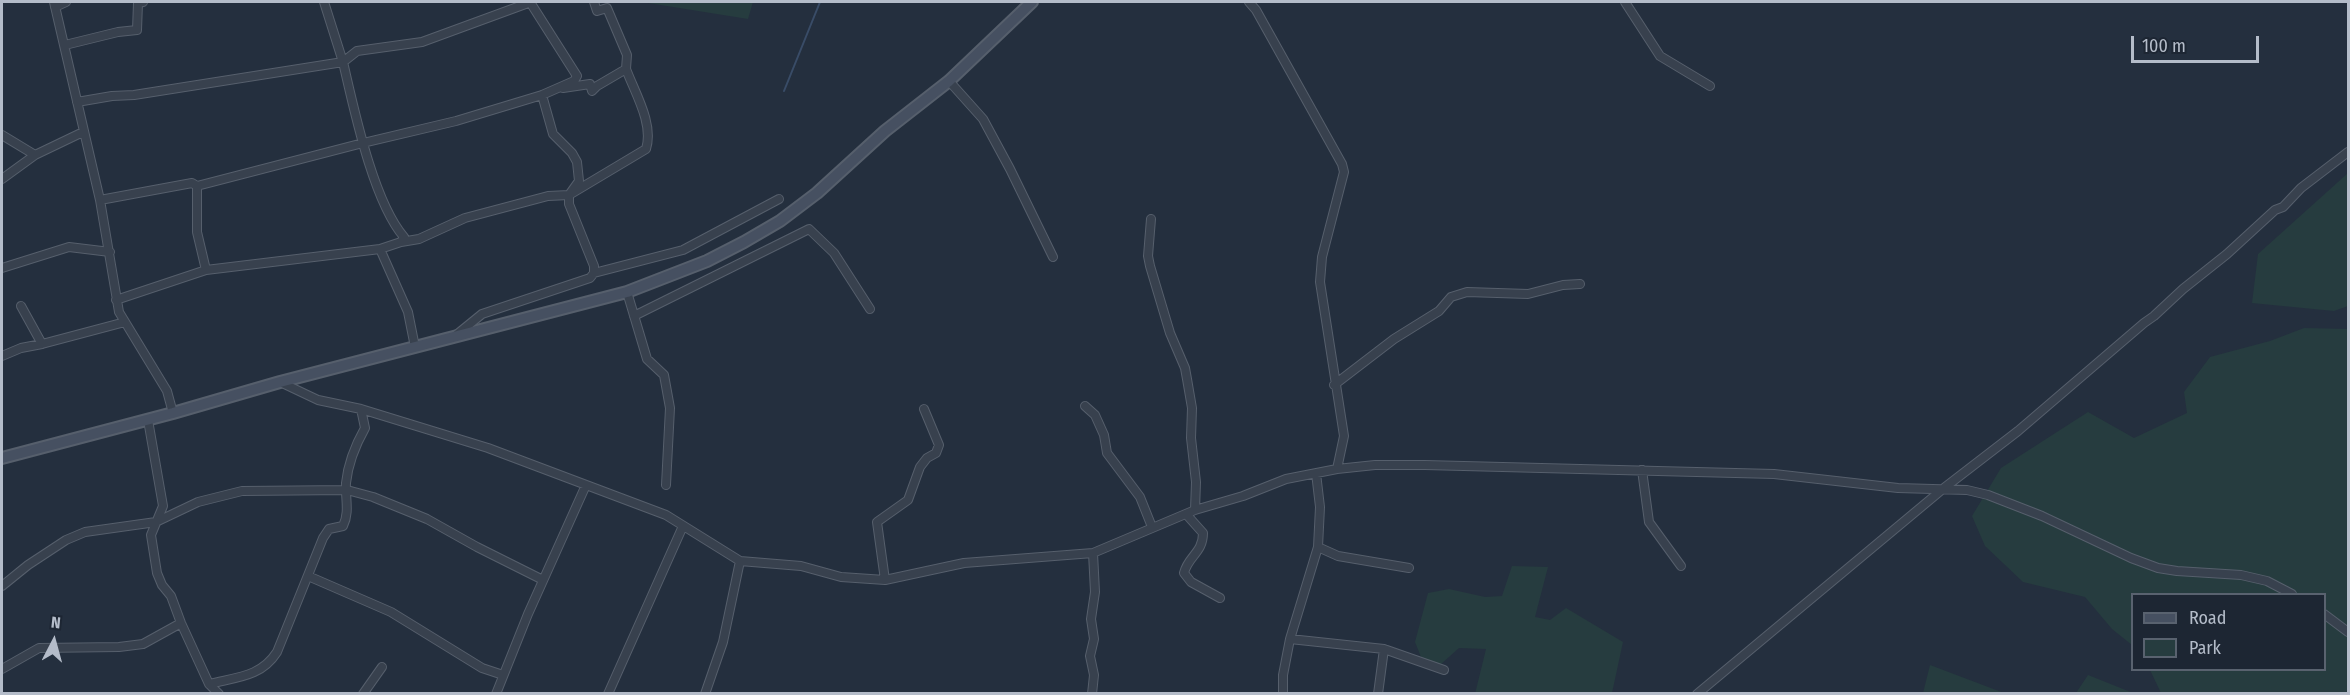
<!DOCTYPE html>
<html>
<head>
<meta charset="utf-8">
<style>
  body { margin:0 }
  #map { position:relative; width:2350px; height:695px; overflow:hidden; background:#242f3e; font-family:"Fira Sans Condensed",sans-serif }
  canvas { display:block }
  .frame { position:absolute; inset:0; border:3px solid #b4bcc9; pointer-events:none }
  .legend { position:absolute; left:2131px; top:593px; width:195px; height:78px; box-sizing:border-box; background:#1d2633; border:2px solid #59626f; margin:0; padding:8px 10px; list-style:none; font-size:18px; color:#b4bcc9 }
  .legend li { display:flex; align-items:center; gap:12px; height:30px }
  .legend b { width:30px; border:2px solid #59626f }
  .north { position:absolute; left:24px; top:611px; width:60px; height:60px; -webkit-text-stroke:4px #1d2633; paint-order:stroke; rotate:6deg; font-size:16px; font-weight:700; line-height:24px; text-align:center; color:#b4bcc9 }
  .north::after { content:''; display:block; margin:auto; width:21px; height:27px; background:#b4bcc9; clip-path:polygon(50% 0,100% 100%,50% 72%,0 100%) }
  .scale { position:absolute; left:2131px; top:36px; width:128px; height:27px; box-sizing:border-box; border:3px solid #b4bcc9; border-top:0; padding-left:8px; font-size:18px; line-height:21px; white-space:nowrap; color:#b4bcc9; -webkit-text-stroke:4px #1d2633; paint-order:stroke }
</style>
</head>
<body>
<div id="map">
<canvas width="2350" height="695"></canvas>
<div class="frame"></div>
<ul class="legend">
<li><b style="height:8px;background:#465061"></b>Road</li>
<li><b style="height:16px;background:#263c3f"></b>Park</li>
</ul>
<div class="north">N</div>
<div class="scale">100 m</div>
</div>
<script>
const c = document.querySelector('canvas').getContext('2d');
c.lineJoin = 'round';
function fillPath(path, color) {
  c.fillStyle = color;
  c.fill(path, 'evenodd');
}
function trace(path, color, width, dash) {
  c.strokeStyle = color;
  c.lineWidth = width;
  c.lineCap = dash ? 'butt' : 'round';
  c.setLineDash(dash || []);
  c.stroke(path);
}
const green = new Path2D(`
  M642 2H753L748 19Z
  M2348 173V306L2334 311 2252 303 2258 254Z
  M2304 328 2348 329V693H2161L2150 670H2324V594H2132V645L2112 629 2085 597 2023 582 1985 546 1972 516 2001 468 2088 412 2134 438 2187 413 2184 392 2210 357 2270 341Z
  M1512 566 1548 567 1535 617 1550 620 1566 608 1623 642 1612 693 1475 694 1486 649 1459 648 1440 665 1423 662 1415 642 1428 593 1449 589 1485 597 1502 596Z
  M1930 665 2004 693H1923Z
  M2088 675 2133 693H2076Z`);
const stream = new Path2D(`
  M784 91 820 2`);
const street = new Path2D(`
  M54 2 100 200 119 312 167 391 173 413
  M324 2 343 62 357 51 422 42 531 2
  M1249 2 1256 10 1342 164 1344 172 1322 257 1320 282 1344 436 1337 469
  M1625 2 1660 56 1710 86
  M55 7 66 2
  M65 45 118 32 137 30 138 3 143 2
  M949 81 983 119 1010 169 1053 257
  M563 88 590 84 592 91 597 86 626 69 627 55 607 8 597 11 594 2
  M77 102 112 96 134 95 343 62C354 109 373 201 404 237L401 242 380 249 206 270 116 300
  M2 135 35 155
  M2 179 35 155 83 132
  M197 186 363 143 456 121 542 95 574 81 577 76 530 2H528
  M100 200 192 183 197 186V232L206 270
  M1151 219 1148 256 1150 266 1170 333 1185 368 1187 379 1192 408 1191 438 1196 482 1195 510
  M401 242 419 239 465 218 548 196 569 195 646 149C654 124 635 93 626 69
  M380 249 408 312 415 347
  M2 268 69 247 110 252
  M594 273 683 250 779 199
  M627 292 647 359 664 375 670 408 666 485
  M21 306 42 344
  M634 316 809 229 834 253 870 309
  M455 336 482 314 590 278 594 273V266L569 204V195L579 181 577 162 572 153 553 134 542 95
  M2 356 21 348 42 344 125 322
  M280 382 318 400 361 409 488 448 666 515 740 561 801 566 841 577 885 580 964 563 1093 553 1195 510 1243 496 1286 479 1337 469 1375 465H1425L1774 474 1898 488 1967 490 1988 495 2042 516 2131 558 2158 568 2177 571 2241 575 2267 581 2292 594
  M1334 385 1394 339 1439 311 1451 297 1467 292 1528 294 1563 285 1580 284
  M1085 406 1095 415 1104 435 1107 453 1140 497 1152 527
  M148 420 163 506 151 535 157 573 162 585 171 596 181 623 209 684 219 694
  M1642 470 1649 522 1681 566
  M1186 514 1203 533C1203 553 1188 556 1184 573L1191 582 1220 598
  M1318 547 1338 556 1409 568
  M308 576 391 612 482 668 503 675
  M885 580 877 522 908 500 920 467 927 458 936 453 939 445 924 409
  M2 586 28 565 66 540 85 532 156 522 198 502 242 491 347 490 373 497 427 519 477 547 543 580
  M2324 614 2348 632
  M1290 639 1384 649 1444 670
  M2 669 39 648 119 647 143 644 181 623
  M209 684C237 677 261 677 277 652L323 538 329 529 343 526C350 512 345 498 346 483 348 464 356 444 365 428L361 409
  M363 694 382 667
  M496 694 528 614 586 485
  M608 694 683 526
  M705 694 723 642 740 561
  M1092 694 1094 675 1090 656 1094 639 1091 619 1095 592 1093 553
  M1283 694V675L1290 639 1318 547 1320 507 1316 473
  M1378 694 1384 649
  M1697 694 1944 488 2018 431 2144 323 2154 316 2183 289 2227 254 2275 210 2283 207 2301 188 2348 152`);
const secondary = new Path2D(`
  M2 458 173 413 280 382 627 292 707 261 744 242 780 221 817 193 885 131 949 81 1032 2`);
fillPath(green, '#263c3f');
trace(stream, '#394c67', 2);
trace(street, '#565f6c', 10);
trace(secondary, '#565f6c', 14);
trace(street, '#38414e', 8);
trace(secondary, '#465061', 10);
</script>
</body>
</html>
